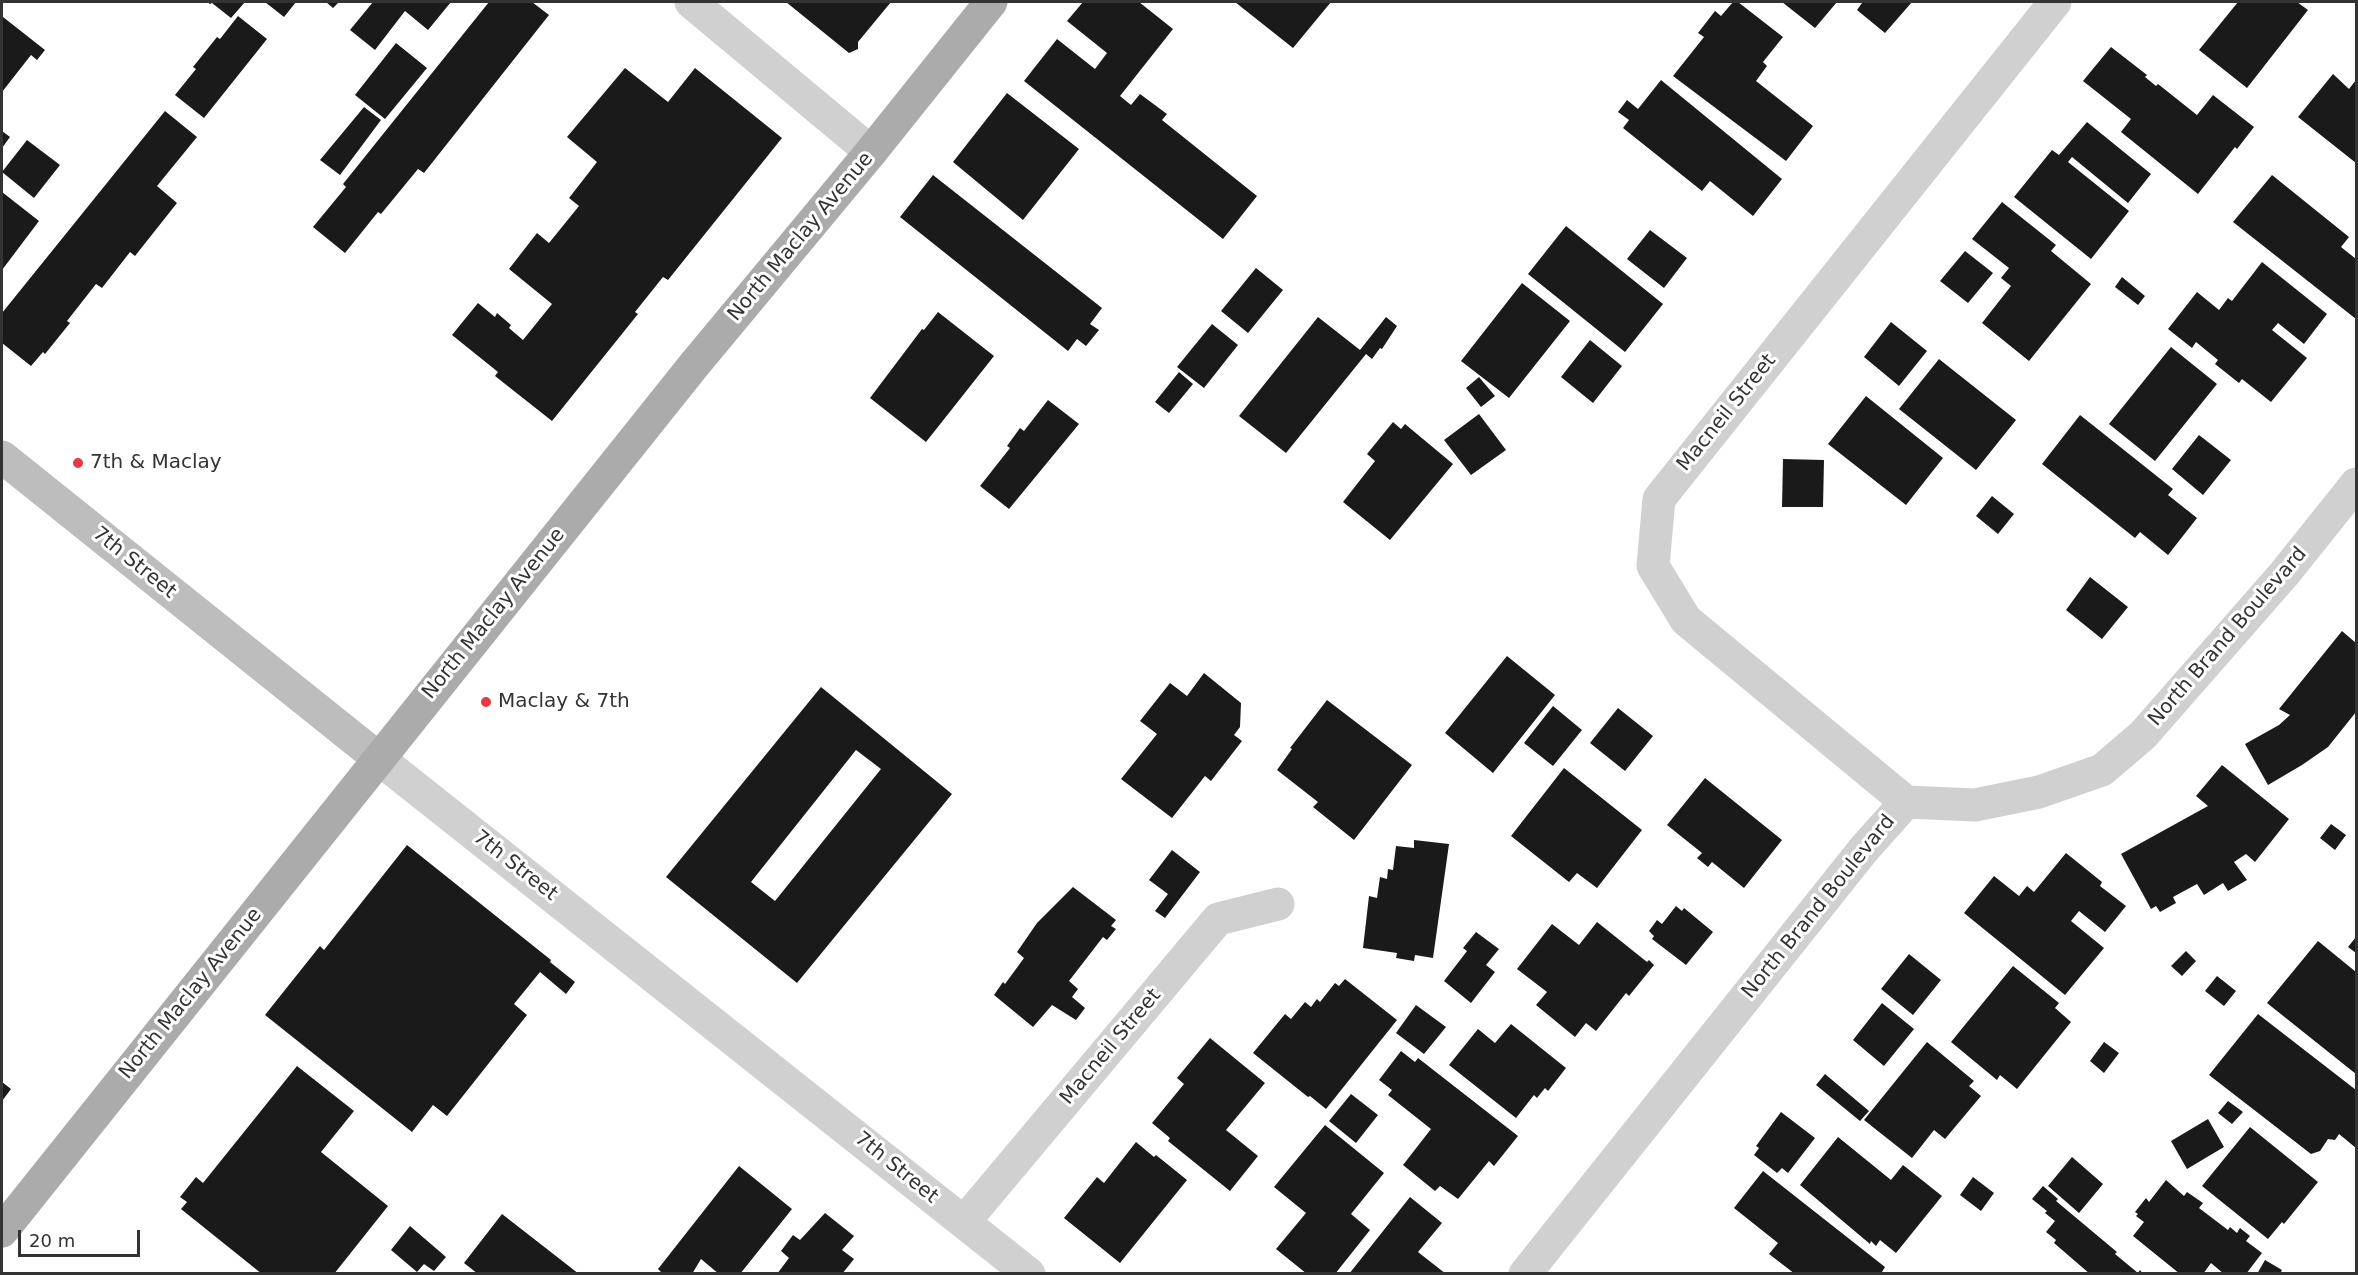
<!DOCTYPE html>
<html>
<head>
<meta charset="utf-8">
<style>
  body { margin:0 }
  #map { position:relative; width:2358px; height:1275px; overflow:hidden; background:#fff; font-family:"DejaVu Sans",sans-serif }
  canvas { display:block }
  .frame { position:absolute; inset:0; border:3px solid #333; pointer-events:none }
  .scale { position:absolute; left:18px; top:1230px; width:122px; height:27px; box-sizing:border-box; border:3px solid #333; border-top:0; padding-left:8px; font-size:18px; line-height:21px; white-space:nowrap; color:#333; -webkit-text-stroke:4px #fff; paint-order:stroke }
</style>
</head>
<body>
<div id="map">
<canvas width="2358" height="1275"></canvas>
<div class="frame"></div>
<div class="scale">20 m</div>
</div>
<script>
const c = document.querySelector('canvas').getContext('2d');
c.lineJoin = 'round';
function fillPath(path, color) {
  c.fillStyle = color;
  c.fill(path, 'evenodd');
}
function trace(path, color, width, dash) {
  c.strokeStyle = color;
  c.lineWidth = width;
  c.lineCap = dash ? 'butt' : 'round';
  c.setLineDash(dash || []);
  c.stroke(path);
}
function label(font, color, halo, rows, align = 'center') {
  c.font = font + ' "DejaVu Sans",sans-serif';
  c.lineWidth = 6;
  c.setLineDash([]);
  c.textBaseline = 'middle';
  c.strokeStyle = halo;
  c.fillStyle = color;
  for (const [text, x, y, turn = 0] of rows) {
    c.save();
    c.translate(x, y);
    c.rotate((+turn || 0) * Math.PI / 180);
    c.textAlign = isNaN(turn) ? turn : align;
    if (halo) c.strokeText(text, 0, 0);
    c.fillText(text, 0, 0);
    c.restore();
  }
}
const building = new Path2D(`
  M207 2H245L231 18 212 3 210 4Z
  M265 2H296L284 17Z
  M326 2H339L333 8Z
  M373 2H451L428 30 405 11 375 50 350 30Z
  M489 2H532L549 15 424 173 418 169 381 214 378 212 345 253 313 227 346 187 343 184Z
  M786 2H891L858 42V49L849 53Z
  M1083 2H1139L1173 29 1120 96 1131 105 1140 94 1167 114 1162 120 1257 196 1223 239 1024 81 1057 39 1095 69 1107 53 1067 21Z
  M1235 2H1331L1293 48Z
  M1733 2H1738L1783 37 1763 62 1767 66 1756 81 1813 126 1786 161 1673 76 1704 37 1698 33 1715 11 1721 16Z
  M1782 2H1837L1815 28Z
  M1860 2H1912L1885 33 1857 10 1862 3Z
  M2238 2H2297L2308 10 2247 88 2199 50Z
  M238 16 267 39 204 118 175 95 196 69 193 67 217 37 220 39Z
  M3 17 45 50 37 60 31 55 2 92V19Z
  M396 43 427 68 385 119 355 95Z
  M2111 47 2147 75 2145 77 2156 86 2158 84 2197 115 2213 95 2254 127 2237 149 2235 147 2198 194 2121 132 2131 119 2083 81Z
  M625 68 668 102 695 68 782 138 668 280 663 277 635 312 638 314 552 421 495 376 498 372 452 335 478 303 495 317 497 313 511 325 509 328 523 340 552 304 509 269 537 233 549 243 579 206 569 198 597 162 567 137Z
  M2333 74 2349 89 2356 80V163L2298 117Z
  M1661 80 1782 179 1753 216 1710 181 1702 191 1623 128 1629 120 1618 112 1627 100 1638 109Z
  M1007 93 1079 149 1023 220 953 162Z
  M364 107 381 120 340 175 320 160Z
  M165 111 197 137 157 186 177 203 135 256 130 252 102 288 96 284 67 321 70 323 45 354 43 352 31 366 2 343V313Z
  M2087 122 2151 174 2128 203 2072 157 2068 162 2129 211 2091 259 2014 197 2052 150 2059 155Z
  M2 131 10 137 2 148Z
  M27 140 60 165 34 198 2 172Z
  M933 175 1102 308 1090 324 1099 330 1086 346 1077 339 1068 351 900 217Z
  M2272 175 2349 237 2341 247 2356 259V319L2233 222Z
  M2 192 39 221 2 270Z
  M2002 202 2056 245 2051 251 2091 284 2029 361 1982 323 2011 286 2001 278 2009 268 1972 239Z
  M1566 226 1663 304 1625 352 1528 274Z
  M1650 230 1687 258 1664 288 1627 259Z
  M1965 251 1993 273 1968 303 1940 281Z
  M2262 262 2327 314 2304 344 2278 323 2272 330 2307 358 2271 402 2242 379 2239 383 2215 364 2218 360 2196 342 2192 348 2168 329 2197 292 2219 310 2228 298 2232 301Z
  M1256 268 1283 290 1248 333 1221 311Z
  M2122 277 2145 296 2138 305 2115 287Z
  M1522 283 1570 321 1509 398 1461 361Z
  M938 312 994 356 926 442 870 398 922 329 924 330Z
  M1318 317 1360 350 1386 317 1397 326 1382 349 1380 348 1372 359 1366 354 1286 453 1239 416Z
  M1891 322 1927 351 1899 386 1864 357Z
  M1212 324 1238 345 1204 388 1177 367Z
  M1590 340 1622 366 1593 403 1561 377Z
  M2171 347 2217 384 2155 461 2109 424Z
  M1939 359 2016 420 1976 470 1899 409Z
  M1179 372 1193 384 1169 413 1155 402Z
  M1479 377 1495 396 1481 407 1466 388Z
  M1866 396 1943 458 1906 505 1828 444Z
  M1048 400 1079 424 1009 509 980 486 1010 448 1007 446 1020 428 1024 431Z
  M1479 414 1506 450 1471 475 1444 440Z
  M2080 415 2173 489 2168 495 2197 518 2168 555 2140 532 2135 538 2042 464Z
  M1393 422 1401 429 1405 424 1453 464 1390 540 1343 502 1375 461 1367 454Z
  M2199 435 2231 460 2203 495 2172 469Z
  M1783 459 1824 460 1823 507H1782Z
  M1992 496 2014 514 1998 534 1976 516Z
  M2090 577 2128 607 2102 639 2066 610Z
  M2342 631 2356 643V712L2328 747 2302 765 2268 785 2245 744 2279 725 2290 715 2279 709Z
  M1507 656 1555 695 1493 773 1445 733Z
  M1204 673 1241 703 1240 727 1234 735 1242 741 1211 781 1205 776 1172 818 1121 779 1157 734 1140 721 1170 683 1187 696Z
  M821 687 952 794 797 983 666 877ZM856 750 881 769 775 901 751 882Z
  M1327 700 1412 765 1354 840 1313 807 1318 802 1277 770 1292 749 1290 748Z
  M1553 706 1582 730 1553 766 1524 743Z
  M1618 708 1653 736 1625 771 1590 743Z
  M2222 765 2289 819 2255 862 2246 854 2234 862 2247 880 2228 891 2223 883 2204 895 2197 884 2173 897 2176 903 2160 912 2156 906 2151 909 2121 854 2208 806 2196 796Z
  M1564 768 1642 830 1597 888 1577 873 1569 882 1511 836Z
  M1705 778 1782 840 1744 888 1712 862 1708 867 1697 858 1702 853 1667 825Z
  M2331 824 2346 835 2335 850 2320 838Z
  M1414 840 1449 844 1433 958 1415 955 1414 961 1396 958 1397 953 1363 948 1369 896 1377 898 1380 877 1387 879 1388 869 1393 870 1396 846 1414 848Z
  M407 845 551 960 550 962 575 982 566 994 540 972 514 1004 527 1015 447 1116 433 1105 412 1132 265 1015 320 946 324 950Z
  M1172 850 1200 872 1165 918 1155 911 1168 894 1149 880Z
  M2066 853 2102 882 2100 886 2126 906 2105 932 2079 911 2071 921 2104 948 2065 995 1964 913 1994 876 2019 896 2027 886 2034 892Z
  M1073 887 1116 920 1111 926 1116 929 1107 940 1103 937 1069 981 1078 989 1072 997 1085 1008 1076 1020 1052 1005 1033 1027 994 995 1003 982 1005 984 1024 958 1017 952 1037 923Z
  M1676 906 1682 911 1684 908 1713 932 1686 965 1652 939 1654 936 1649 931 1657 920 1662 924Z
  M1597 922 1647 962 1649 960 1654 965 1629 996 1626 993 1596 1031 1586 1023 1575 1037 1536 1005 1547 992 1517 969 1552 924 1579 945Z
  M1476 932 1499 949 1486 965 1495 972 1471 1003 1444 981 1467 951 1463 948Z
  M2356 937V953L2348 947Z
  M2318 941 2356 972V1074L2267 1003Z
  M2186 951 2196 961 2182 976 2171 966Z
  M1909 954 1941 980 1913 1015 1881 989Z
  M2013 966 2059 1003 2055 1008 2071 1022 2017 1089 2000 1075 1997 1080 1951 1042Z
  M2217 976 2236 991 2224 1006 2205 991Z
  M1345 979 1397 1020 1326 1109 1310 1096 1308 1097 1253 1053 1285 1014 1291 1019 1305 1002 1311 1007 1317 999 1320 1002 1335 983 1339 986Z
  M1882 1003 1914 1029 1884 1066 1853 1040Z
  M1416 1005 1446 1027 1424 1054 1396 1033Z
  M2258 1014 2356 1090V1148L2339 1134 2335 1140 2328 1139 2320 1151 2311 1154 2209 1075Z
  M1511 1024 1566 1068 1548 1091 1545 1088 1537 1098 1534 1095 1516 1118 1449 1065 1478 1029 1495 1043Z
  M1210 1038 1265 1083 1226 1130 1258 1156 1230 1191 1168 1141 1170 1138 1152 1123 1184 1084 1177 1078Z
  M1927 1042 1974 1081 1969 1086 1981 1096 1945 1139 1934 1130 1912 1158 1864 1120Z
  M2104 1042 2119 1053 2104 1073 2090 1061Z
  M1401 1051 1415 1062 1418 1058 1518 1136 1494 1166 1489 1161 1458 1199 1440 1186 1435 1191 1403 1165 1431 1129 1388 1095 1392 1090 1379 1080Z
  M297 1066 354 1111 321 1152 388 1206 334 1274H262L181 1209 187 1202 180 1197 196 1177 203 1183Z
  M1825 1074 1869 1111 1860 1121 1816 1085Z
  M2 1082 11 1089 2 1101Z
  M1351 1094 1378 1115 1356 1143 1329 1121Z
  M2228 1101 2243 1112 2232 1124 2218 1113Z
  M1781 1112 1815 1138 1788 1173 1782 1168 1777 1173 1754 1155 1759 1148 1756 1146Z
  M2208 1119 2224 1147 2187 1169 2171 1141Z
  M1325 1125 1384 1173 1351 1214 1370 1230 1335 1274H1307L1276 1249 1306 1213 1274 1187Z
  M2250 1127 2318 1182 2284 1224 2282 1222 2268 1239 2202 1186Z
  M1838 1137 1891 1180 1903 1165 1942 1196 1896 1253 1880 1240 1876 1246 1871 1241 1870 1244 1800 1185Z
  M1136 1142 1154 1157 1156 1155 1187 1180 1120 1263 1064 1218 1097 1177 1104 1183Z
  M2072 1157 2103 1184 2079 1213 2048 1186Z
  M739 1166 792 1209 740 1274H719L701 1259 692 1274H663L658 1269Z
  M1763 1171 1885 1267 1882 1272 1883 1274H1795L1769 1254 1778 1243 1734 1208Z
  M1973 1177 1994 1193 1981 1211 1960 1195Z
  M2166 1180 2184 1196 2187 1192 2203 1203 2199 1208 2228 1230 2230 1227 2237 1233 2240 1228 2250 1236 2246 1241 2262 1253 2246 1274H2224L2211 1263 2203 1274H2180L2133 1236 2144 1222 2136 1216 2138 1214 2135 1212 2146 1198 2149 1202Z
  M2043 1186 2058 1199 2056 1201 2117 1252 2115 1254 2138 1273 2140 1270 2143 1274H2090L2054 1243 2056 1240 2046 1232 2055 1221 2045 1213 2047 1211 2032 1199Z
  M1410 1197 1442 1223 1418 1252 1446 1274H1349Z
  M825 1213 854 1236 842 1250 854 1259 842 1274H777L789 1258 781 1251 793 1235 800 1240Z
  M502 1214 579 1274H478L464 1263Z
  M410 1226 446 1257 434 1271 424 1264 417 1272 391 1250Z
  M2265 1260 2282 1270 2280 1274H2257Z`);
const street = new Path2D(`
  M691 2 871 152
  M378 758 1029 1274
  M1906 802 1686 620 1653 566 1659 499 2055 2
  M964 1222 1218 919 1278 904
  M1525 1274 1864 849 1906 802 1975 805 2039 792 2102 770 2143 735 2284 574 2356 484`);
const secondary = new Path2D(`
  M2 457 378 758`);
const primary = new Path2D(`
  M2 1231 694 365 871 152 991 2`);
const markers = [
  [78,463,6,"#e63946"],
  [486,702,6,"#e63946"]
];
const streetNames = [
  ["North Maclay Avenue",801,237,-50],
  ["Macneil Street",1727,413,-51],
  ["7th Street",134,563,39],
  ["North Maclay Avenue",494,614,-51],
  ["North Brand Boulevard",2228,637,-49],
  ["7th Street",515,866,38],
  ["North Brand Boulevard",1819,907,-51],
  ["North Maclay Avenue",191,994,-51],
  ["Macneil Street",1111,1047,-50],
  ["7th Street",896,1168,39]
];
const poiNames = [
  ["7th & Maclay",90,463],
  ["Maclay & 7th",498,702]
];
fillPath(building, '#1a1a1a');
trace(street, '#d0d0d0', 33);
trace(secondary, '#bdbdbd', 33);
trace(primary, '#ababab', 33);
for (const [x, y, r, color] of markers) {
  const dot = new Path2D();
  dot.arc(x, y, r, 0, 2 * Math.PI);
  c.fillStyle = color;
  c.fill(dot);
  trace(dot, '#fff', 2);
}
label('20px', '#333', '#fff', streetNames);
label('20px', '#333', '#fff', poiNames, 'left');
</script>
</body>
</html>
